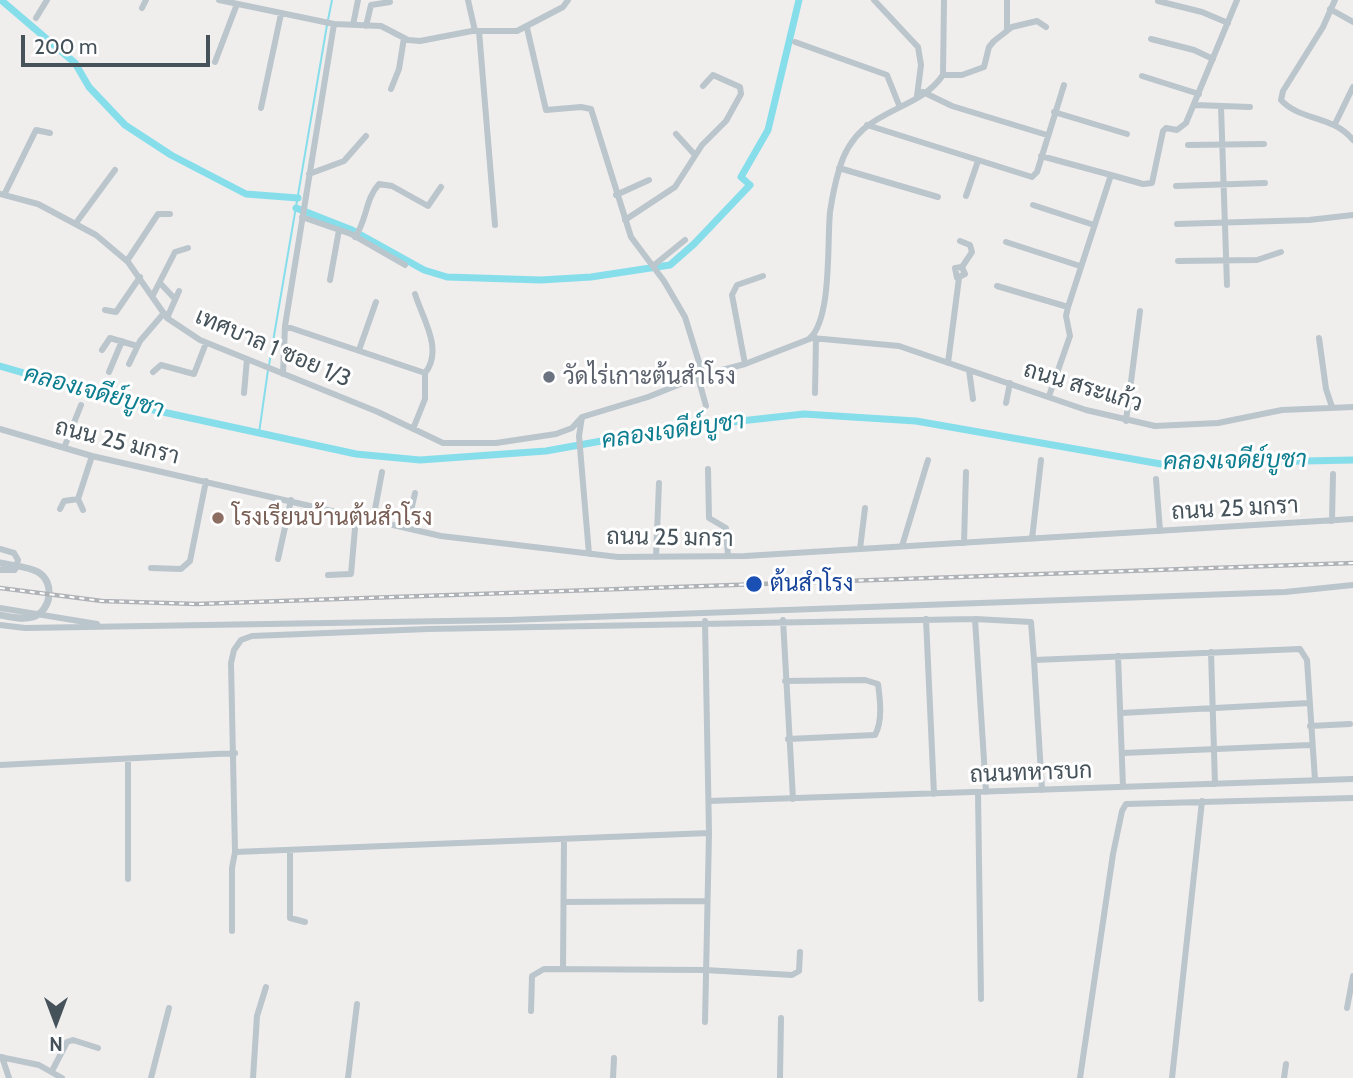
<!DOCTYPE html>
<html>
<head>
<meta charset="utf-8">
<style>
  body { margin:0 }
  #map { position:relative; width:1353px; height:1078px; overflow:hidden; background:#f0eded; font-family:Cabin,sans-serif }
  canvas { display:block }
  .north { position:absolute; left:21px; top:987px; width:70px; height:70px; -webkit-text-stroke:5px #fff; paint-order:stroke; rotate:180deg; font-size:19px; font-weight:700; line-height:28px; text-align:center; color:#45525a }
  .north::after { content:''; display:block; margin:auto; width:24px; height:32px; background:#45525a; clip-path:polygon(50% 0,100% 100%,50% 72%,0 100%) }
  .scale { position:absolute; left:21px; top:35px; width:189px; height:32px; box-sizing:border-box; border:4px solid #45525a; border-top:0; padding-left:9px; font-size:21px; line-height:24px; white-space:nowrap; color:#45525a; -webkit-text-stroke:5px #fff; paint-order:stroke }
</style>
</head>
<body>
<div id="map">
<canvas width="1353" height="1078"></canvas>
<div class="north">N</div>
<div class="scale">200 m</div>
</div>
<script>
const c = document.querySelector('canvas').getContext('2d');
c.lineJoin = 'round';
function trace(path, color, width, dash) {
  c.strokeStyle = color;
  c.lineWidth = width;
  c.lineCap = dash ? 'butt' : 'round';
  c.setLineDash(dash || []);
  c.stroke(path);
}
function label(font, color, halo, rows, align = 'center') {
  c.font = font + ' Cabin,Sarabun,sans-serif';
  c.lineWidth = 6;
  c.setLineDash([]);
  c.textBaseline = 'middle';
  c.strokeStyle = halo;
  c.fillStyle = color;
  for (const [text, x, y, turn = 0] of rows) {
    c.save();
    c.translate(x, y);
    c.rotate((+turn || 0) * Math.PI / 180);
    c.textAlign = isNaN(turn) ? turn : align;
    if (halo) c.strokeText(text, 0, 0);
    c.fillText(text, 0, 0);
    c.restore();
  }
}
const stream = new Path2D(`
  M328 20 332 0
  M269 365 327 25
  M259 433 268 370`);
const canal = new Path2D(`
  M1 0 75 63 89 87 125 125 171 155 246 194 298 198
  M296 208 352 230 424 270 447 277 541 280 591 277 670 265 694 244 750 185 741 177 768 130 799 0
  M0 366 149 409 356 454 420 460 546 451 668 429 804 414 916 421 1161 464 1353 460`);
const minor = new Path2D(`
  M219 0 334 24 381 26 408 40 420 41 472 31H517L563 7 568 0
  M468 0 475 31
  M874 0 918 47 921 65 917 96
  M1007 0V30
  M1335 0 1323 27 1283 91 1281 100C1300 121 1333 115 1353 140
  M1158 1 1202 12 1228 23
  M142 8 146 0
  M1330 9 1353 22
  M36 18 47 0
  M353 25 358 0
  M366 26 371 5 390 2
  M527 28 546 110 581 107 591 109 631 237 664 281 685 317 703 375
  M479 31 495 225
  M1151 39 1194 50 1213 59
  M795 42 887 75 899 105
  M215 62 237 4
  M943 75H962L984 67 989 47 994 41 1012 27 1037 21 1046 27
  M1142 76 1199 94
  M391 89 399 69 404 38
  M923 92 952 106 1047 135
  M1195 105 1250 107
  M1221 107 1227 285
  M261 108 281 14
  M1054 112 1127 134
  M1335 124 1353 87
  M867 125 1032 177 1037 172 1064 85
  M676 134 695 155
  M1188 145 1264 144
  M1041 156 1111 175
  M839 168 938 197
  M309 174 344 161 366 136
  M1176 186 1265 183
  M0 194 38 204 96 235 128 262 167 318 200 340 378 412 443 443H496L556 434 572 428 582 417 648 397 703 375 745 364 812 338 899 346 1086 410 1155 426 1218 423 1282 410 1353 407
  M4 195 36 130 50 133
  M616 195 649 180
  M966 196 978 161
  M1033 205 1094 225
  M302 217 351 234 405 265
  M625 220 675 187 702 145 726 121 741 94 740 87 713 75 703 86
  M76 223 115 170
  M1177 224 1309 220 1353 215
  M355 237C367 221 365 199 379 184L392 186 428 206 441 187
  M960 241 970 245 972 252 962 267 955 268 957 278 965 274 962 267
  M1006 242 1080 266
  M127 261 158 214H170
  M1178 261 1257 260 1281 252
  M653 266 685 240
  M330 280 339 230
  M160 283 175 299
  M997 286 1068 307
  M415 294C422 317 444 350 425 373
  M153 295 175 252 188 248
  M105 310 116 312 140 277
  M167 318 179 291
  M285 326 425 373V399L413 429
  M810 338C832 318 827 242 830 212 832 199 835 183 839 170 857 105 915 116 943 75L944 0
  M1319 338 1326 389 1332 407
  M102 350 110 338 137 346
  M359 350 376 302
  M948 363 959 278
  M129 364 140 341 164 313
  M745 364 732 295 737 285 763 276
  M969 370 973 399
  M109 372 122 341
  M153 372 161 365 194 374 206 343
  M283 374 285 326 334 24
  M698 377 706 406
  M244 393 247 359
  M815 393 816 338
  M1049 396 1070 336 1066 316 1068 307 1111 175 1143 184 1152 183 1163 131 1166 128 1177 130 1186 123 1237 0
  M1006 403 1010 383
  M582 417 579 436 589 554
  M1126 421 1140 311
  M0 429 92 456 441 536 618 557 745 556 1353 519
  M64 448 81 405
  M708 469 709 518 726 528 728 556
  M1156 479 1160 531
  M60 509 64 501 78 499
  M83 510 78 499 92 456
  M373 520 382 472
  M1332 521 1333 474
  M407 528 415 493
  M1032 539 1041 460
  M964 543 966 472
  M902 546 928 460
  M0 549 14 553 18 560 15 570H0
  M860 549 865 508
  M656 557 659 483
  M278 559 291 500
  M151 568 181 569 190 561 206 481
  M328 575 351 574 356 517
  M0 608 97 624
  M926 619 934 794
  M975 619 986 792
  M783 620 793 799
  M0 625 25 628 509 620 1285 592 1353 585
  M1211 652 1215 784
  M1118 656 1123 787
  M1034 660 1042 790
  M785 681 865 680 878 684C880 699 883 721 875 735L788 739
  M1121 713 1309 703
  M1310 726 1350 724
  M1123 753 1310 745
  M0 765 235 753
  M978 793 981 999
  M709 801 1353 779
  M709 833 235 852 231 663 234 650 241 640 252 636 428 629 975 619 1031 622 1034 660 1300 649 1307 660 1315 780
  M290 850V918L305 922
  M128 879V759
  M564 902 706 901
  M232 931V868L235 852
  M563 969 564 839
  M1347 1008 1353 976
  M531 1011 532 976 544 969 705 970 792 975 799 971 800 952
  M705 1022 709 833 705 621
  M0 1057 39 1065 62 1078
  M2 1057 9 1078
  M52 1071 67 1042 73 1040 98 1048
  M151 1078 169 1008
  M253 1078 257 1016 266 987
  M348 1078 357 1004
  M613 1078 614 1058
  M780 1078 781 1018
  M1080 1078 1113 854 1122 811 1126 804 1353 798
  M1172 1078 1202 801
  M1284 1078 1286 1064`);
const tertiary = new Path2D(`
  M0 563C12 566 27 566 38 572 55 582 52 610 33 617 23 620 10 617 0 615`);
const rail = new Path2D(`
  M0 588 102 601 197 604 1353 563`);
const markers = [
  [549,377,7,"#6b7280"],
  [218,518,7,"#8d6e63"],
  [754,584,9,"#1a4fb4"]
];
const streetNames = [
  ["เทศบาล 1 ซอย 1/3",273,348,23],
  ["ถนน สระแก้ว",1083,387,17],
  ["ถนน 25 มกรา",117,442,14],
  ["ถนน 25 มกรา",1235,509,-3],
  ["ถนน 25 มกรา",670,538,1],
  ["ถนนทหารบก",1031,773,-2]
];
const worshipNames = [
  ["วัดไร่เกาะต้นสำโรง",563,377]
];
const educationNames = [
  ["โรงเรียนบ้านต้นสำโรง",232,518]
];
const transitNames = [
  ["ต้นสำโรง",770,584]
];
const waterNames = [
  ["คลองเจดีย์บูชา",94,392,15],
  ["คลองเจดีย์บูชา",673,431,-8],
  ["คลองเจดีย์บูชา",1235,461,-1]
];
trace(stream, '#87deeb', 2);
trace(canal, '#87deeb', 7);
trace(minor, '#bbc5cc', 6);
trace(tertiary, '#bbc5cc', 7);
trace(rail, '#afb3b7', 4.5);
trace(rail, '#fff', 2, [5]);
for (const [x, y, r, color] of markers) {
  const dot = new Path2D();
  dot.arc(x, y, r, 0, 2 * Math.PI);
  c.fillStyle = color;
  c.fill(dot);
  trace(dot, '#fff', 2.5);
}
label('23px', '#45525a', '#fff', streetNames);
label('23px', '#5b616d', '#fff', worshipNames, 'left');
label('23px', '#785e54', '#fff', educationNames, 'left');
label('23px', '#164399', '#fff', transitNames, 'left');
label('italic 24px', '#0d7e90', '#fff', waterNames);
</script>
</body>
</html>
